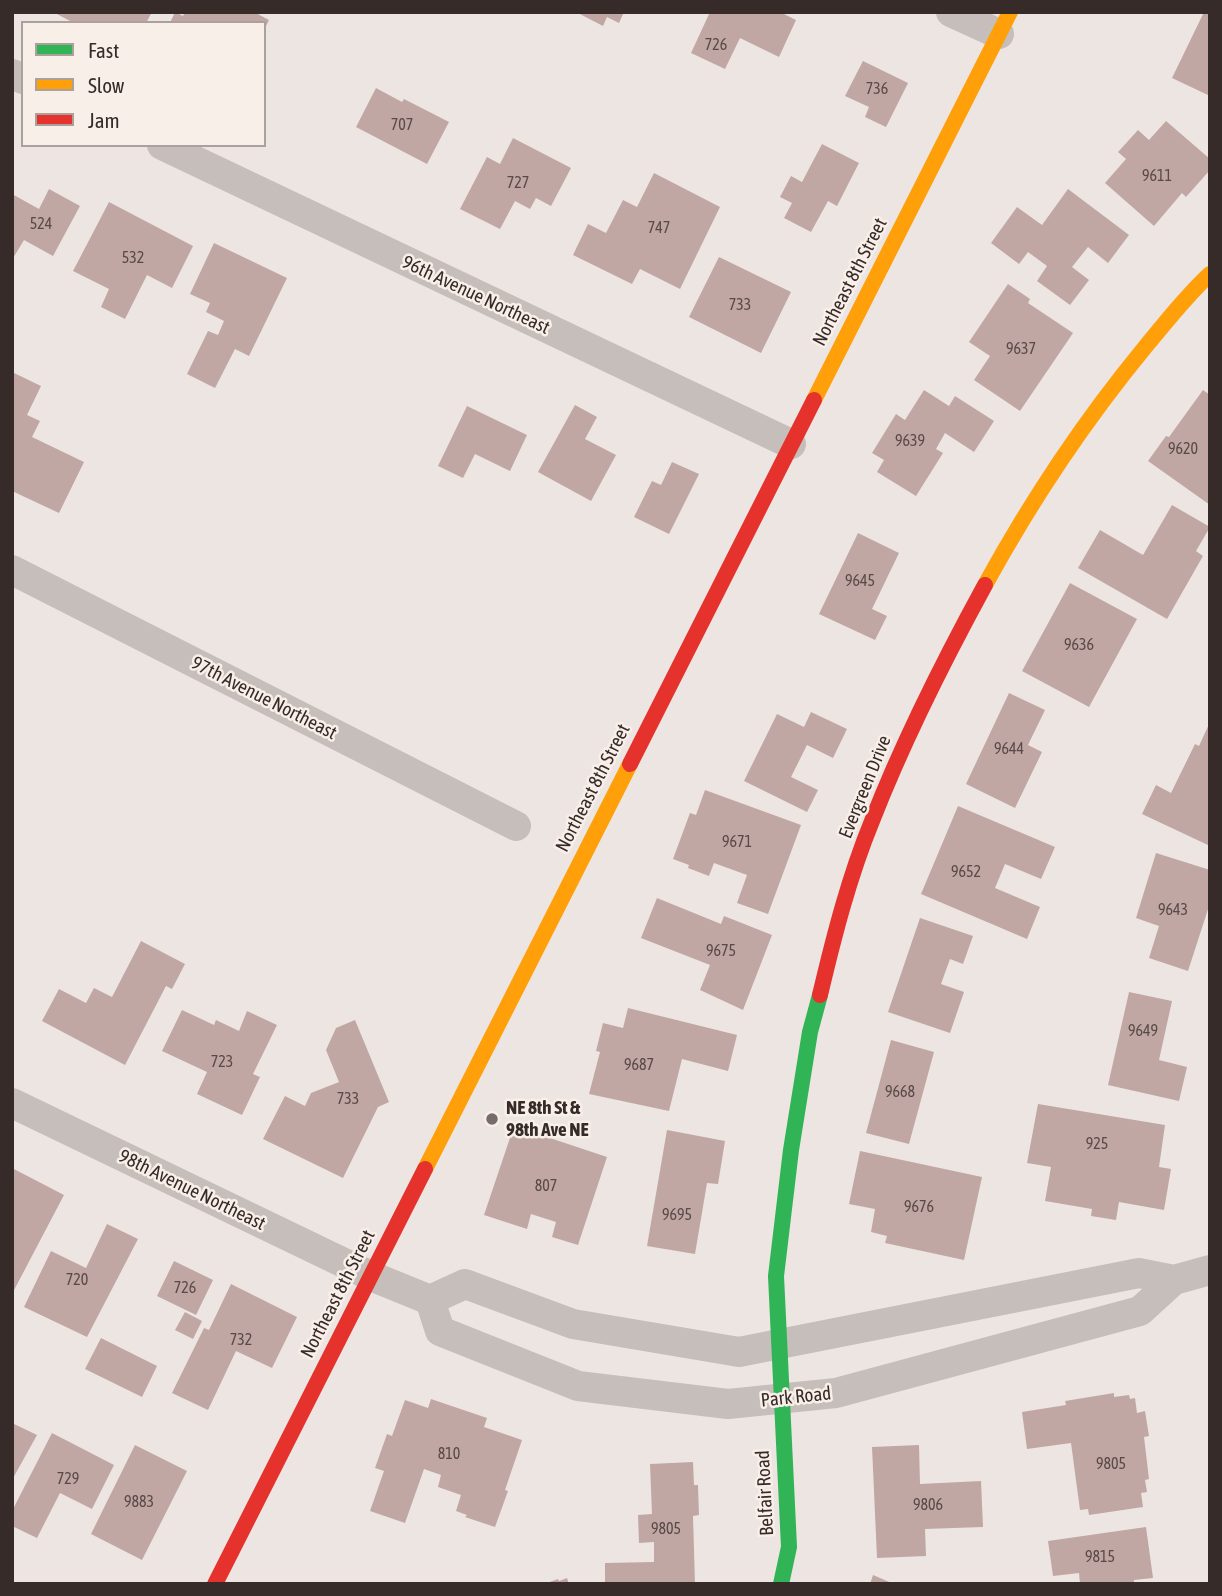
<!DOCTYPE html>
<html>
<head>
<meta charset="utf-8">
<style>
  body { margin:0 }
  #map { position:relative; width:1222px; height:1596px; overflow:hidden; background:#ede5e2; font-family:"Asap Condensed",sans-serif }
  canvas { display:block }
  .frame { position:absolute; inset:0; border:14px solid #372b29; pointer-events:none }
  .legend { position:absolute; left:21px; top:21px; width:245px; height:126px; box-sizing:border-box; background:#f9efe9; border:2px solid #aba19c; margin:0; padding:9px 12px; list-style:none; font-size:21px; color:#372b29 }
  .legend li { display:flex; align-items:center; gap:14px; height:35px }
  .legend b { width:35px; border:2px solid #aba19c }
</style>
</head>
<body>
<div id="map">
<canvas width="1222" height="1596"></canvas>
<div class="frame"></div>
<ul class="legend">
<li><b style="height:9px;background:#30b455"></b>Fast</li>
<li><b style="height:9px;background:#ff9f0a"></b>Slow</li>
<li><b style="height:9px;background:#e5322d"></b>Jam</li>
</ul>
</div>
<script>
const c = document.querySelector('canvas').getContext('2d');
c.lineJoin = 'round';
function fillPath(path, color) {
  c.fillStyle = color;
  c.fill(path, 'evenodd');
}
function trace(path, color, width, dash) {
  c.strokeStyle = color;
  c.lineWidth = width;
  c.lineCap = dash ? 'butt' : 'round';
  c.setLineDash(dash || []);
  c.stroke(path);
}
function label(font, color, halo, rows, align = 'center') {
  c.font = font + ' "Asap Condensed",sans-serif';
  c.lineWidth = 5;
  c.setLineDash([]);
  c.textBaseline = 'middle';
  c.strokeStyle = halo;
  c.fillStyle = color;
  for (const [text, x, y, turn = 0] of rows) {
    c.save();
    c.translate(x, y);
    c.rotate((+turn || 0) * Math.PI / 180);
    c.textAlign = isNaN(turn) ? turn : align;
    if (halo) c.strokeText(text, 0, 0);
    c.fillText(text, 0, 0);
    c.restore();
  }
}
const building = new Path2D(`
  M53 12H152L146 23H74Z
  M175 12 183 16 185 12H254L269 20 264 30V23H170Z
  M576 12H624L619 23 607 17 603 26Z
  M710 12H780L796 20 779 57 740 38 725 69 691 53Z
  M1204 12H1210V96L1172 78Z
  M863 61 908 83 886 127 865 117 869 107 845 96Z
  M376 88 402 102 404 99 449 122 427 164 356 127Z
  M1166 121 1210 159V170L1186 197 1182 193 1154 226 1105 183 1126 159 1118 152 1138 130 1149 140Z
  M513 138 571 168 551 206 536 198 530 209 515 201 500 229 460 209 487 157 500 164Z
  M822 144 859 163 837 206 828 201 811 232 784 218 792 203 780 197 791 176 802 182Z
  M654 173 720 207 680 289 640 269 632 284 573 255 588 224 606 233 623 200 637 207Z
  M49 189 80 206 53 256 24 240 12 260V194L39 209Z
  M1068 189 1129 235 1108 263 1088 247 1072 267 1089 280 1070 305 1037 281 1047 266 1028 252 1019 264 991 243 1017 207 1042 225Z
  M109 202 193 246 172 288 147 275 125 319 101 307 109 289 73 271Z
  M214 243 287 278 249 356 235 349 215 388 187 374 208 331 218 335 224 321 206 312 210 303 190 294Z
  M719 257 791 292 761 353 689 317Z
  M1008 284 1030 299 1028 303 1073 333 1020 411 974 380 990 356 969 342Z
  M12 372 41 386 27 415 40 421 32 437 84 462 59 513 12 491Z
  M924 390 949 406 955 396 994 421 974 452 945 433 936 449 943 453 916 496 877 472 884 460 872 453 896 414 905 420Z
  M1203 390 1210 395V505L1148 461 1166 436 1169 437Z
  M575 405 597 417 585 439 616 455 591 501 538 472Z
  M467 406 527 435 510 471 475 454 463 478 438 466Z
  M672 462 699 474 669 534 634 517 652 481 661 485Z
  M1172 505 1210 527 1196 551 1203 556 1167 619 1078 568 1100 530 1143 555Z
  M858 533 899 553 872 609 887 616 875 640 819 614Z
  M1070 583 1137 619 1089 707 1022 671Z
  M1009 693 1045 710 1028 745 1042 752 1015 808 966 784Z
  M811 712 847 729 833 758 807 745 791 777 818 790 807 812 744 781 777 714 804 727Z
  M1210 722V846L1142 814 1156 785 1171 793 1195 744 1199 746Z
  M705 790 801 825 768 914 737 903 747 875 714 863 709 876 688 868 689 865 673 859 690 813 696 815Z
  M958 806 1055 847 1041 879 1005 864 995 888 1040 907 1027 939 921 894Z
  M1156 853 1210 870V903L1188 971 1149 958 1159 926 1136 918Z
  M657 898 721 924 724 916 772 935 743 1010 700 990 710 965 641 938Z
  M920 918 973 936 963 964 950 959 941 984 964 992 950 1033 888 1012Z
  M141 941 185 964 172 989 166 986 125 1065 42 1021 59 989 86 1003 94 988 112 997Z
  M1129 992 1172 1001 1159 1060 1187 1067 1179 1101 1108 1085Z
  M628 1008 737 1035 728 1071 682 1059 669 1111 589 1094 600 1052 596 1051 603 1023 623 1028Z
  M182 1010 214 1025 216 1020 239 1031 247 1011 277 1025 253 1074 260 1077 242 1115 197 1094 207 1072 162 1051Z
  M355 1020 389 1102 378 1107 343 1178 263 1139 285 1096 305 1106 311 1093 339 1082 326 1050 336 1028Z
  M891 1040 934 1052 909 1144 866 1133Z
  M1038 1104 1165 1125 1159 1167 1171 1169 1164 1210 1119 1202 1116 1220 1091 1216 1092 1209 1045 1201 1051 1167 1027 1163Z
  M514 1126 607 1157 578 1245 552 1237 556 1222 531 1214 527 1229 484 1215Z
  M667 1130 725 1141 718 1184 707 1183 695 1254 647 1246Z
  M860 1151 982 1177 964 1260 885 1243 887 1236 871 1232 875 1209 849 1204Z
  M12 1168 64 1195 12 1294Z
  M107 1224 138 1239 87 1337 24 1307 51 1251 86 1268Z
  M174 1261 213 1280 196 1315 157 1296Z
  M231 1284 297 1317 272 1368 236 1351 208 1410 172 1393 204 1328 209 1330Z
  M185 1312 202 1321 193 1339 175 1330Z
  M101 1338 157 1366 142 1397 85 1369Z
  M1114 1393V1397L1129 1395 1130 1399 1135 1398 1137 1413 1145 1411 1149 1436 1144 1437 1149 1479 1145 1480 1147 1492 1141 1493 1143 1507 1089 1515 1088 1509 1080 1510 1071 1443 1027 1449 1022 1412 1066 1405 1065 1401Z
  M431 1399 487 1418 484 1427 522 1440 505 1490 508 1491 495 1527 465 1517 467 1515 456 1511 461 1495 438 1487 441 1475 424 1469 405 1523 370 1511 384 1471 375 1468 387 1434 392 1436 405 1400 428 1408Z
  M12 1423 37 1435 12 1480Z
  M52 1433 114 1465 92 1509 60 1493 37 1538 12 1526V1511Z
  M135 1445 187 1471 142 1560 91 1534Z
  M919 1445 920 1484 981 1481 983 1527 925 1529 926 1556 877 1558 872 1447Z
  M693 1462 694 1485H698L699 1515 693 1516 695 1584H605V1563L654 1562V1542L639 1543 638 1515 652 1514 650 1464Z
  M1146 1527 1153 1578 1134 1580V1584H1080L1079 1573 1053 1576 1048 1541Z
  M873 1575 894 1584H870Z
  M567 1578 569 1584H544L558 1579 559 1581Z`);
const street = new Path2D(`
  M951 12 999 34
  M12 74 23 79
  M162 145 791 444
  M12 570 516 826
  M12 1103 371 1276 430 1300 465 1284 573 1324 739 1352 1139 1273 1174 1280 1210 1270
  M430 1300 440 1331 578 1386 728 1404 836 1393 1140 1311 1174 1280`);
const fast = new Path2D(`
  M781 1584 789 1547 776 1276 791 1150 810 1032 820 995`);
const slow = new Path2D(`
  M814 400 1010 12
  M985 585C1031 501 1085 420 1146 346 1167 321 1186 296 1210 274
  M425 1169 630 764`);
const jam = new Path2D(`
  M630 764 814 400
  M820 995C834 936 849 877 872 821 904 739 943 662 985 585
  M215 1584 425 1169`);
const markers = [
  [492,1119,7,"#776c6a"]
];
const numberNames = [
  ["726",716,45],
  ["736",877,89],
  ["707",402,125],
  ["9611",1157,176],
  ["727",518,183],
  ["524",41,224],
  ["747",659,228],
  ["532",133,258],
  ["733",740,305],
  ["9637",1021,349],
  ["9639",910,441],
  ["9620",1183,449],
  ["9645",860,581],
  ["9636",1079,645],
  ["9644",1009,749],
  ["9671",737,842],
  ["9652",966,872],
  ["9643",1173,910],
  ["9675",721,951],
  ["9649",1143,1031],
  ["723",222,1062],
  ["9687",639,1065],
  ["9668",900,1092],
  ["733",348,1099],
  ["925",1097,1144],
  ["807",546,1186],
  ["9676",919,1207],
  ["9695",677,1215],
  ["720",77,1280],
  ["726",185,1288],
  ["732",241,1340],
  ["810",449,1454],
  ["9805",1111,1464],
  ["729",68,1479],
  ["9883",139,1502],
  ["9806",928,1505],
  ["9805",666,1529],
  ["9815",1100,1557]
];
const streetNames = [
  ["Northeast 8th Street",850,282,-63],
  ["96th Avenue Northeast",476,295,25],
  ["97th Avenue Northeast",264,698,27],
  ["Evergreen Drive",865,787,-68],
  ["Northeast 8th Street",593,788,-63],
  ["98th Avenue Northeast",192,1190,26],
  ["Northeast 8th Street",338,1294,-63],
  ["Park Road",796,1397,-6],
  ["Belfair Road",765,1493,-93]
];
const poiNames = [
  ["NE 8th St &",506,1108],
  ["98th Ave NE",506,1130]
];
fillPath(building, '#c0a7a4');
trace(street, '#c6beba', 30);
trace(fast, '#30b455', 16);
trace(slow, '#ff9f0a', 16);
trace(jam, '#e5322d', 16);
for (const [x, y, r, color] of markers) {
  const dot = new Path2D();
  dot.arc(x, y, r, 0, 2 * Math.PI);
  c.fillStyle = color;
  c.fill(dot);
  trace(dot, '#f9efe9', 2.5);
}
label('16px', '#594a48', null, numberNames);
label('19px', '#372b29', '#f9efe9', streetNames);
label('bold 19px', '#372b29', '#f9efe9', poiNames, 'left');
</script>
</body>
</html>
